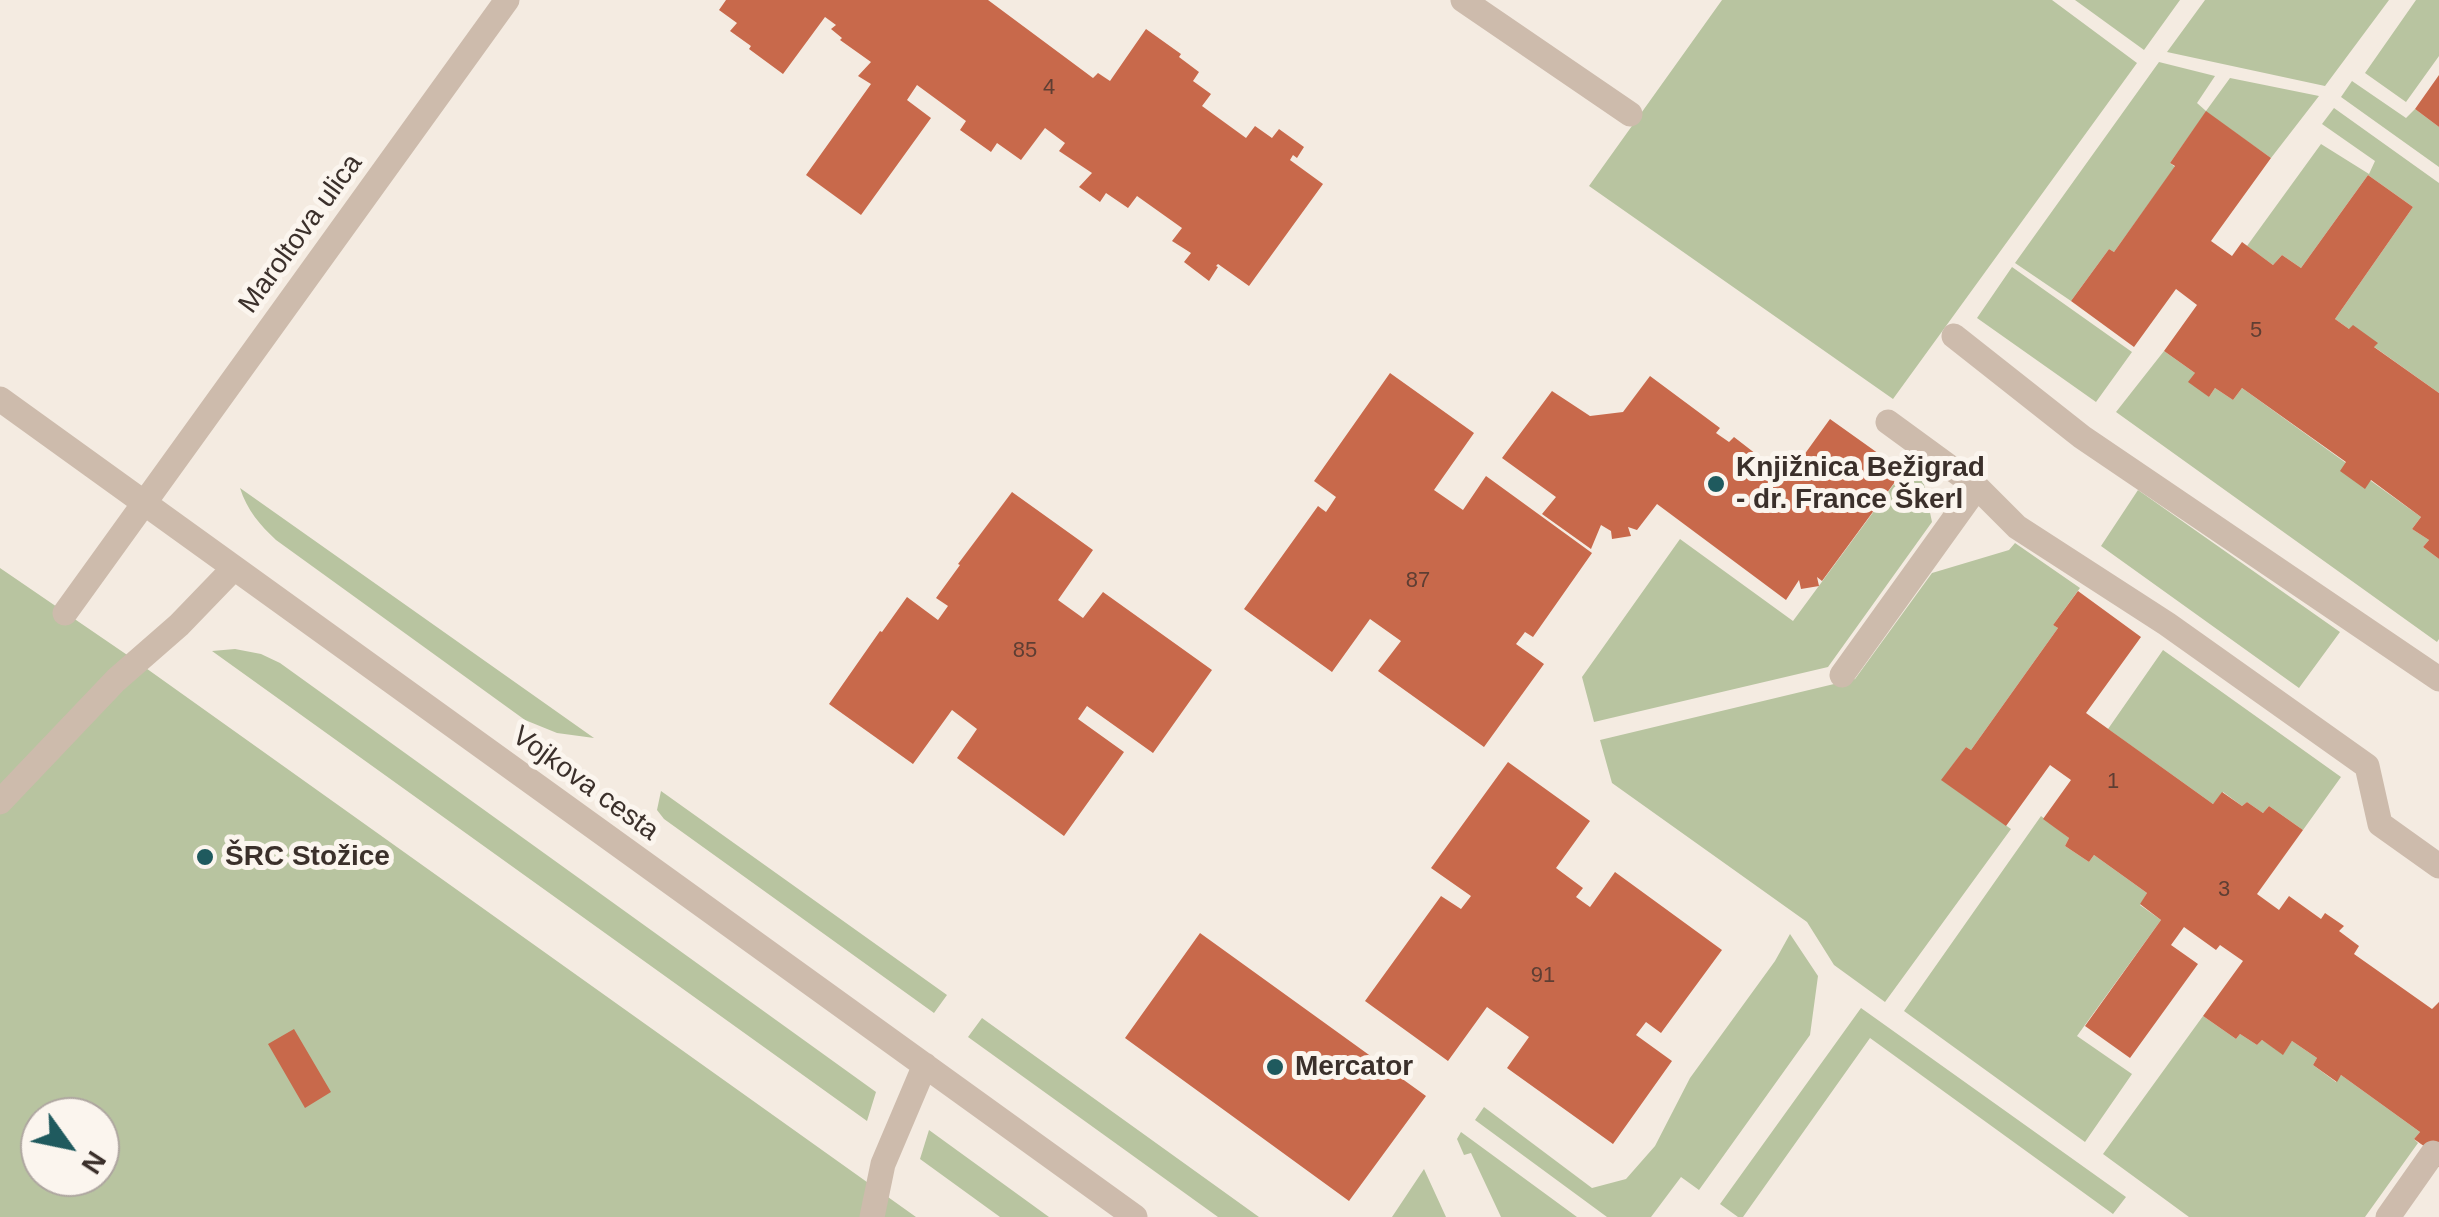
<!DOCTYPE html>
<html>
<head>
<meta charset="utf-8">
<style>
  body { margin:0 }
  #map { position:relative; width:2439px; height:1217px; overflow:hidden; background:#f4ebe1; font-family:Helvetica,sans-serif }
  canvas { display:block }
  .north { position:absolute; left:20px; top:1097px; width:100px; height:100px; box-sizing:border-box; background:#fbf5ee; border:2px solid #aea6a0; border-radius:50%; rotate:123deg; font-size:28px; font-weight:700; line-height:40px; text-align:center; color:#3b302b }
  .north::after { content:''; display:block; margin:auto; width:35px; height:45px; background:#1f5a5e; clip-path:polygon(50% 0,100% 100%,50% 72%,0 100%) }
</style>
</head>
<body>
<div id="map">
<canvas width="2439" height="1217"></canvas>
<div class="north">N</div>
</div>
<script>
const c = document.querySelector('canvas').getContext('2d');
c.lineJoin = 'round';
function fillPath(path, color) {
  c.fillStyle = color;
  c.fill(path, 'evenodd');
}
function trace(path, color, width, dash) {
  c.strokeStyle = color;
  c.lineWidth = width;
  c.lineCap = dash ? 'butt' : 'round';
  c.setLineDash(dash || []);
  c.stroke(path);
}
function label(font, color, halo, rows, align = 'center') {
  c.font = font + ' Helvetica,sans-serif';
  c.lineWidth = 10;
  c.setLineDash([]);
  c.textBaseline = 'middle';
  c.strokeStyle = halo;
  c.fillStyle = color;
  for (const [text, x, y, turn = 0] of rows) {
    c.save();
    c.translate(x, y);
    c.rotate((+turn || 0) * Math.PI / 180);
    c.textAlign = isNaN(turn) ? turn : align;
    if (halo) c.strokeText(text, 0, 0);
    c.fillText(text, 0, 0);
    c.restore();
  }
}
const green = new Path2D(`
  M1722 0H2052L2137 63 1893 399 1589 186Z
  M2075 0H2180L2144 50Z
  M2205 0H2389L2325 86 2167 52Z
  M2416 0H2439V56L2406 102 2365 73Z
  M2159 62 2215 76 2197 103 2206 111 2230 78 2319 96 2271 158 2206 112 2170 163 2175 167 2114 252 2109 249 2071 301 2015 263Z
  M2352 81 2406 118 2415 109 2439 127V167L2341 97Z
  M2334 108 2439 183V393L2335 319 2413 207 2368 175 2301 268 2282 255 2273 265 2247 246 2321 144 2369 174 2375 161 2322 124Z
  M2012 267 2132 352 2096 402 1977 318Z
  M2164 351 2195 373 2209 397 2215 388 2233 400 2242 388 2421 517 2412 529 2429 540 2423 547 2439 559V639L2437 642 2116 412Z
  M1908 465 1922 475 1932 522 1828 667 1594 722 1582 677 1680 539 1793 621Z
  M240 488 594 738 557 733 525 720 276 540C260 525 247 510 240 488Z
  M2138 490 2340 632 2299 688 2101 546Z
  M2015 543 2080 588 2053 625 2058 628 1971 750 1966 747 1942 780 2011 829 1885 1002 1834 965 1807 922 1612 783 1600 740 1855 679 1932 573 2009 550Z
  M0 568 136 661 916 1217H0ZM40 1117H100V1177H40Z
  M235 649 261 654 280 663 876 1092 867 1121 212 651Z
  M2163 650 2341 777 2303 830 2269 806 2263 813 2247 802 2242 806 2223 792 2213 804 2108 729Z
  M661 791 947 995 934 1013 664 819 657 810Z
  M2041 816 2069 838 2065 846 2089 862 2094 855 2147 893 2140 905 2161 920 2077 1036 2132 1074 2085 1142 1904 1011Z
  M1790 934 1818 976 1810 1035 1699 1190 1681 1177 1651 1217H1607L1475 1120 1484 1107 1592 1188 1626 1179 1655 1146 1690 1078 1775 961Z
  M1861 1008 2126 1197 2113 1214 1870 1038 1743 1217H1738L1720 1204Z
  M2203 1016 2236 1039 2240 1034 2257 1045 2262 1040 2283 1054 2292 1041 2317 1058 2313 1065 2336 1082 2341 1075 2420 1132 2414 1139 2418 1143 2365 1217H2189L2103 1154Z
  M982 1018 1259 1217H1218L968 1037Z
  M929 1130 1049 1217H1000L920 1159Z
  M1461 1132 1577 1217H1501L1471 1153 1464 1155 1457 1139Z
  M1424 1169 1446 1217H1392Z`);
const building = new Path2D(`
  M726 0H988L1093 78 1098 73 1110 81 1146 29 1181 54 1179 57 1199 72 1193 81 1211 94 1202 106 1246 138 1255 126 1272 138 1279 129 1304 147 1297 158 1293 155 1290 160 1323 184 1249 286 1218 264 1216 266 1218 267 1209 281 1184 262 1191 253 1172 241 1182 228 1137 196 1128 208 1106 193 1100 202 1079 187 1092 173 1059 151 1065 143 1045 128 1021 160 997 143 991 152 960 130 966 121 917 85 907 100 931 118 861 215 806 175 871 84 858 76 871 62 840 40 842 38 831 29 836 25 825 17 783 74 749 49 751 46 730 31 737 23 719 10Z
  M2439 75V127L2415 109Z
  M2206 111 2271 158 2211 241 2232 256 2242 242 2273 265 2282 255 2301 268 2368 175 2413 207 2335 319 2349 329 2353 325 2378 343 2374 347 2439 393V559L2423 547 2429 540 2412 529 2421 517 2371 480 2365 489 2340 471 2346 462 2242 388 2233 400 2215 388 2209 397 2188 382 2195 373 2164 351 2197 305 2176 289 2134 347 2071 301 2109 249 2114 252 2175 166 2170 163Z
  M1390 373 1474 433 1434 490 1463 510 1486 476 1592 553 1533 637 1525 632 1516 644 1544 664 1484 747 1378 671 1401 641 1370 619 1332 672 1244 609 1318 506 1326 512 1336 497 1314 481Z
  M1650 376 1720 428 1716 433 1729 442 1734 437 1765 461 1804 455 1830 419 1903 471 1822 581 1817 577 1819 586 1801 589 1799 580 1786 600 1657 504 1637 530 1628 527 1631 536 1612 539 1611 531 1601 525 1591 549 1542 514 1556 497 1502 458 1552 391 1590 416 1623 412Z
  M1012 492 1093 550 1058 600 1083 618 1103 592 1212 670 1153 753 1087 706 1078 719 1124 752 1064 836 957 758 977 729 952 710 913 764 829 704 880 631 882 632 907 597 938 620 948 606 936 598 960 565 958 564Z
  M2078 591 2141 637 2086 713 2213 804 2222 792 2242 806 2247 802 2263 813 2269 806 2303 830 2257 894 2279 910 2289 896 2321 919 2325 913 2344 926 2339 931 2359 946 2354 954 2432 1009 2439 1002V1167L2431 1161 2435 1154 2414 1139 2420 1132 2341 1075 2337 1082 2313 1065 2317 1058 2292 1041 2283 1055 2262 1040 2257 1045 2240 1034 2236 1039 2203 1016 2243 961 2220 945 2216 950 2184 927 2171 945 2198 964 2130 1058 2085 1026 2161 920 2140 904 2147 893 2094 855 2089 862 2065 846 2069 838 2043 819 2071 780 2050 765 2006 826 1941 780 1966 747 1971 750 2058 628 2053 625Z
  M1508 762 1590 821 1556 868 1583 888 1576 897 1590 907 1615 872 1722 950 1661 1033 1646 1022 1636 1035 1672 1061 1613 1144 1507 1068 1529 1037 1487 1007 1448 1061 1365 1001 1441 896 1461 909 1471 896 1431 868Z
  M1200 933 1426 1096 1349 1201 1125 1038Z
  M294 1029 331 1092 305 1108 268 1044Z`);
const minor = new Path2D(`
  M1463 0 1630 114
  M1954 336 2082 437 2439 679
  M0 399 1135 1217
  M1888 422 1977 487 2017 527 2167 624 2367 766 2380 824 2439 866
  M65 613 507 0
  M1842 675 1977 487
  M0 802 116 680 179 625 234 568
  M872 1217 883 1164 925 1065
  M2388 1217 2433 1153`);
const markers = [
  [1716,484,10,"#1f5a5e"],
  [205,857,10,"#1f5a5e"],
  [1275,1067,10,"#1f5a5e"]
];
const numberNames = [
  ["4",1049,88],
  ["5",2256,331],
  ["87",1418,581],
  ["85",1025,651],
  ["1",2113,782],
  ["3",2224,890],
  ["91",1543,976]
];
const streetNames = [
  ["Maroltova ulica",301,234,-54],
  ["Vojkova cesta",585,784,36]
];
const poiNames = [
  ["Knjižnica Bežigrad",1736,468],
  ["- dr. France Škerl",1736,500],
  ["ŠRC Stožice",225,857],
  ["Mercator",1295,1067]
];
fillPath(green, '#b8c4a0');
fillPath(building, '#c8694b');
trace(minor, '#cdbbac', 25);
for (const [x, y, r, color] of markers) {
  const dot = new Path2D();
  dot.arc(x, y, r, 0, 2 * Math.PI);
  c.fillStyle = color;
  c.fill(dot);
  trace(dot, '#fbf5ee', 4);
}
label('22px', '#5e3e33', null, numberNames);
label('28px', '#3b302b', '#fbf5ee', streetNames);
label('bold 28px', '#3b302b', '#fbf5ee', poiNames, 'left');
</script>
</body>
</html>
